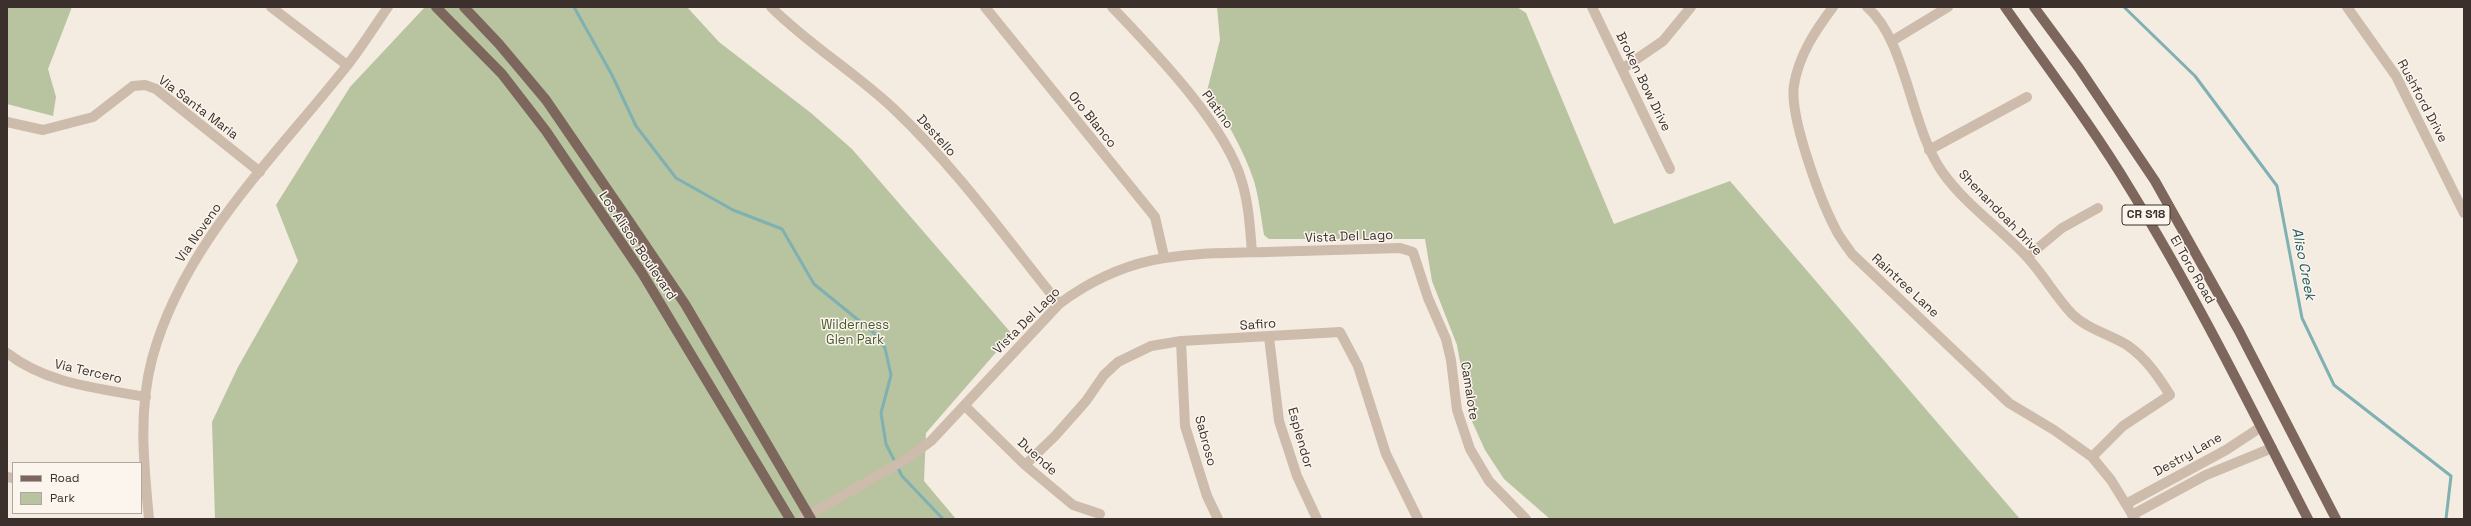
<!DOCTYPE html>
<html>
<head>
<meta charset="utf-8">
<style>
  body { margin:0 }
  #map { position:relative; width:2471px; height:526px; overflow:hidden; background:#f4ebe1; font-family:"Space Grotesk",sans-serif }
  canvas { display:block }
  .frame { position:absolute; inset:0; border:8px solid #3b302b; pointer-events:none }
  .legend { position:absolute; left:12px; top:462px; width:130px; height:52px; box-sizing:border-box; background:#fbf5ee; border:1px solid #aea6a0; margin:0; padding:5px 7px; list-style:none; font-size:12px; color:#3b302b }
  .legend li { display:flex; align-items:center; gap:8px; height:20px }
  .legend b { width:20px; border:1px solid #aea6a0 }
</style>
</head>
<body>
<div id="map">
<canvas width="2471" height="526"></canvas>
<div class="frame"></div>
<ul class="legend">
<li><b style="height:5px;background:#7d675c"></b>Road</li>
<li><b style="height:11px;background:#b8c4a0"></b>Park</li>
</ul>
</div>
<script>
const c = document.querySelector('canvas').getContext('2d');
c.lineJoin = 'round';
function fillPath(path, color) {
  c.fillStyle = color;
  c.fill(path, 'evenodd');
}
function trace(path, color, width, dash) {
  c.strokeStyle = color;
  c.lineWidth = width;
  c.lineCap = dash ? 'butt' : 'round';
  c.setLineDash(dash || []);
  c.stroke(path);
}
function label(font, color, halo, rows, align = 'center') {
  c.font = font + ' "Space Grotesk",sans-serif';
  c.lineWidth = 3;
  c.setLineDash([]);
  c.textBaseline = 'middle';
  c.strokeStyle = halo;
  c.fillStyle = color;
  for (const [text, x, y, turn = 0] of rows) {
    c.save();
    c.translate(x, y);
    c.rotate((+turn || 0) * Math.PI / 180);
    c.textAlign = isNaN(turn) ? turn : align;
    if (halo) c.strokeText(text, 0, 0);
    c.fillText(text, 0, 0);
    c.restore();
  }
}
const green = new Path2D(`
  M7 7H72L48 69 56 97 53 116 7 104Z
  M425 7H687L719 42 811 113 852 149 1012 334 926 433 924 481 956 519H215L212 422 238 367 298 261 276 205 350 87Z
  M1217 7H1517L1526 13 1614 224 1730 181 2020 519H1550L1504 479 1485 450 1470 417 1457 345 1432 281 1425 239H1269L1264 235C1261 217 1259 198 1254 181 1243 148 1226 120 1207 91L1220 40Z`);
const stream = new Path2D(`
  M574 7 612 75 636 126 676 178 733 210 782 229 814 284 873 332 885 348 891 375 881 413 886 444 902 476 943 519
  M2124 7 2195 76 2277 186 2302 318 2334 385 2451 476 2446 519`);
const minor = new Path2D(`
  M271 7 347 65
  M771 7C809 45 856 73 895 110 956 168 1006 238 1059 304
  M985 7 1155 217 1164 256
  M1112 7C1154 51 1226 125 1242 182 1249 205 1250 229 1252 252
  M1592 7 1670 169
  M1833 7C1815 31 1799 55 1794 85 1789 116 1820 199 1835 228 1839 237 1846 245 1852 254L2009 403 2054 430 2092 457 2111 480 2135 519
  M1867 7C1907 41 1910 127 1943 173 1966 205 2000 228 2027 257 2043 274 2055 296 2072 314 2087 329 2109 334 2127 345 2146 358 2158 376 2170 395L2123 426 2092 457
  M2347 7 2396 76 2464 213
  M1892 41 1948 7
  M1622 69 1663 41 1691 7
  M7 122 43 130 93 117 133 86 145 85 156 89 260 172
  M1929 150 2027 97
  M2027 257 2062 228 2098 208
  M1269 337 1279 421 1297 476 1317 519
  M1181 341 1185 426 1207 496 1218 519
  M7 353C47 384 97 388 146 397
  M965 406 1025 465 1073 505 1100 514
  M1025 465 1055 436 1086 401 1104 375 1118 362 1151 346 1181 341 1340 332 1358 366 1386 454 1418 519
  M7 477 13 478
  M2126 504 2226 450 2261 427
  M2132 515 2206 475 2272 448
  M149 519C144 466 138 412 152 359 183 244 274 158 346 67 361 48 374 27 388 7
  M802 519 908 458 931 441 1059 304C1129 252 1183 254 1266 252 1311 251 1355 249 1400 248L1413 252 1428 298 1446 339 1451 360 1457 410 1470 449 1489 481 1526 519`);
const major = new Path2D(`
  M436 7 502 74 546 131 642 273 790 519
  M464 7 499 44 546 100 629 221 685 304 811 519
  M2005 7C2047 67 2092 126 2130 189 2196 296 2251 408 2308 519
  M2034 7 2079 68 2155 181 2239 331 2336 519`);
const shields = [
  [2146,215,48]
];
const shieldNames = [
  ["CR S18",2146,215]
];
const streetNames = [
  ["Broken Bow Drive",1643,82,64],
  ["Rushford Drive",2422,101,62],
  ["Via Santa Maria",198,108,37],
  ["Platino",1217,110,54],
  ["Oro Blanco",1092,120,51],
  ["Destello",936,136,48],
  ["Shenandoah Drive",2000,213,46],
  ["Via Noveno",199,233,-55],
  ["Vista Del Lago",1349,237,-2],
  ["Los Alisos Boulevard",637,246,56],
  ["El Toro Road",2192,270,60],
  ["Raintree Lane",1905,286,43],
  ["Vista Del Lago",1027,321,-45],
  ["Safiro",1258,325,-4],
  ["Via Tercero",88,372,13],
  ["Camalote",1469,391,81],
  ["Esplendor",1300,438,74],
  ["Sabroso",1205,441,75],
  ["Destry Lane",2188,455,-29],
  ["Duende",1037,457,42]
];
const parkNames = [
  ["Wilderness",855,325],
  ["Glen Park",855,340]
];
const waterNames = [
  ["Aliso Creek",2303,264,79]
];
fillPath(green, '#b8c4a0');
trace(stream, '#7fb0b2', 3);
trace(minor, '#cdbbac', 10);
trace(major, '#7d675c', 10);
for (const [x, y, w] of shields) {
  const box = new Path2D();
  box.roundRect(x - w / 2, y - 10, w, 20, 3);
  c.fillStyle = '#fbf5ee';
  c.fill(box);
  trace(box, '#3b302b', 1);
}
label('bold 12px', '#3b302b', null, shieldNames);
label('13px', '#3b302b', '#fbf5ee', streetNames);
label('13px', '#4a5a2e', '#fbf5ee', parkNames);
label('italic 14px', '#1f5a5e', '#fbf5ee', waterNames);
</script>
</body>
</html>
